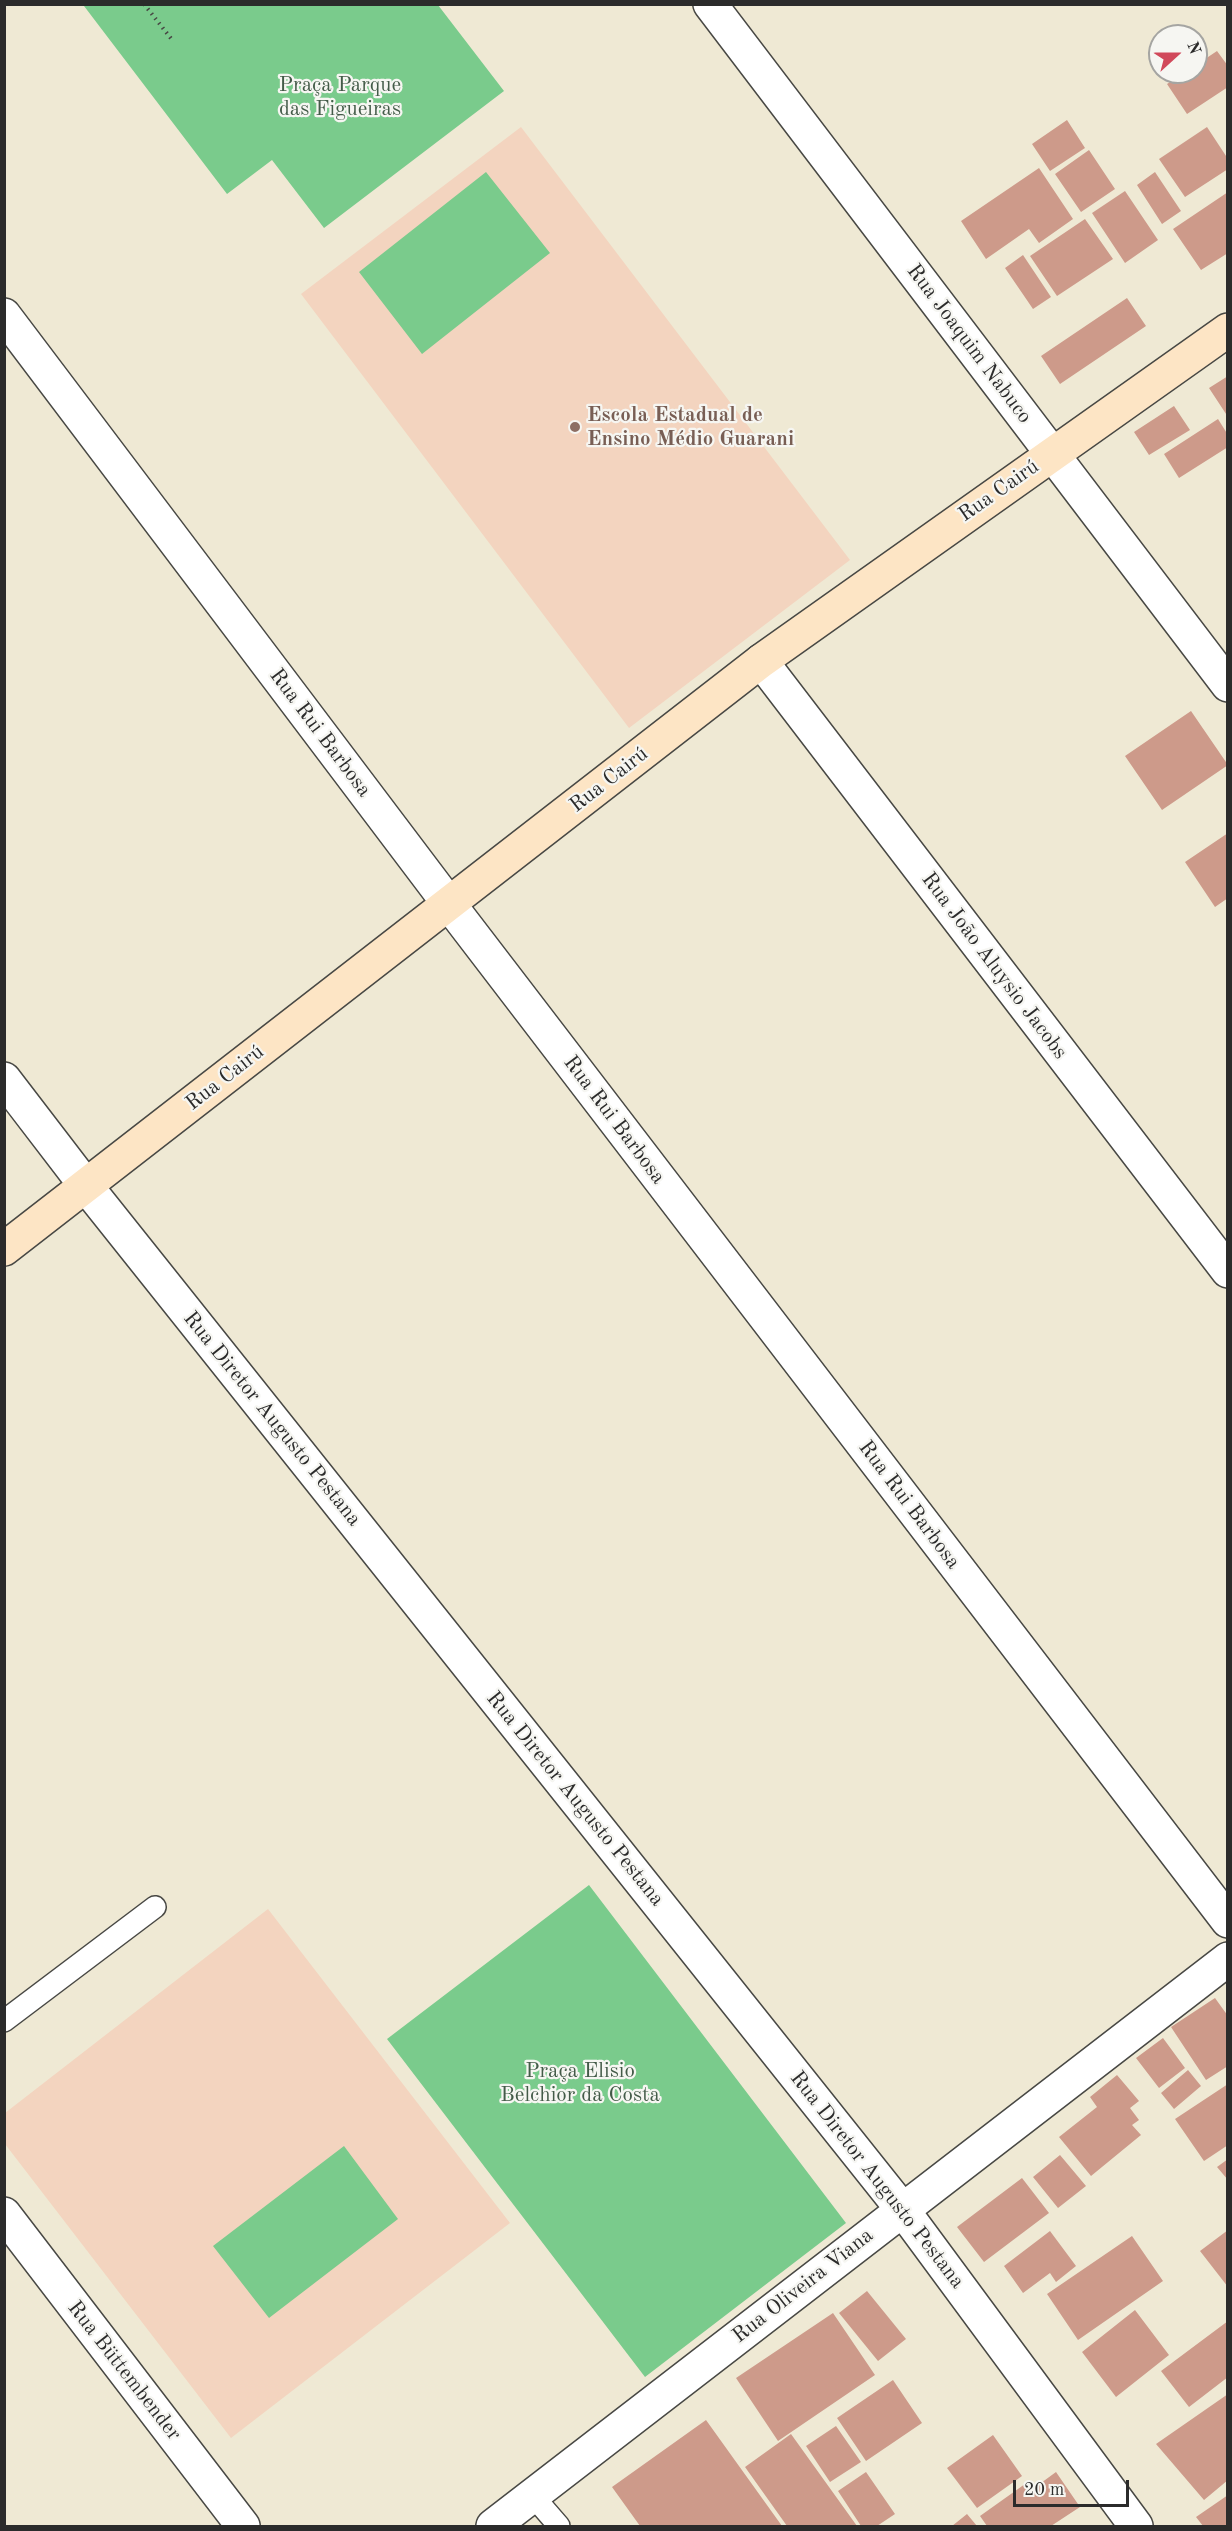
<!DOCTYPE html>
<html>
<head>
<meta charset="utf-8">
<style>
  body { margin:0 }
  #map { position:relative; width:1232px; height:2531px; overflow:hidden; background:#efe9d4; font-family:"Old Standard TT",serif }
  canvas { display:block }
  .frame { position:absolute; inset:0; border:6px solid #2b2b2b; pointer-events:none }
  .north { position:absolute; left:1148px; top:24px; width:60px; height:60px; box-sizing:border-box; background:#f6f6f2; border:2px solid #a5a5a2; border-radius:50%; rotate:69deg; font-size:16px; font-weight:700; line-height:24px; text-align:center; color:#2b2b2b }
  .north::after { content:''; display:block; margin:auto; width:21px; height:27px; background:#d1495b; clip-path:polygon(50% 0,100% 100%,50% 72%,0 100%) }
  .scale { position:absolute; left:1013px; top:2480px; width:116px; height:27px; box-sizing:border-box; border:3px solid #2b2b2b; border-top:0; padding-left:8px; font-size:18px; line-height:21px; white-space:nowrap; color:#2b2b2b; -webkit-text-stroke:4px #f6f6f2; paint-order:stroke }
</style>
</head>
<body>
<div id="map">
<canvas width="1232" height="2531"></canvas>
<div class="frame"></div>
<div class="north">N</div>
<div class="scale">20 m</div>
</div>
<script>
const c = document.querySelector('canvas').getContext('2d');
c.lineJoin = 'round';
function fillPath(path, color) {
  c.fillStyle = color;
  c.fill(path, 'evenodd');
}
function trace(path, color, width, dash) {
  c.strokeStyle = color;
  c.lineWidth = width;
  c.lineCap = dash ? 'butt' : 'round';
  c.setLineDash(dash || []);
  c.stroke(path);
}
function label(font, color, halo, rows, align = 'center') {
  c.font = font + ' "Old Standard TT",serif';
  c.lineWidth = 4.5;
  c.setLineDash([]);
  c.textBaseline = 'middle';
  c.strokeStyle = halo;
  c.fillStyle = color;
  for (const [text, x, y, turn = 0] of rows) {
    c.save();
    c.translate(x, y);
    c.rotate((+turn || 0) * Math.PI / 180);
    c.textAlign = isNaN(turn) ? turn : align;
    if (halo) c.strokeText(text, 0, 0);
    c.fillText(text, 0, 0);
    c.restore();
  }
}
const built = new Path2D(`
  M521 127 850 560 629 728 301 294Z
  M268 1909 510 2223 231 2438 5 2144V2113Z`);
const green = new Path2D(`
  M86 5H438L504 91 324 228 272 160 227 194 84 6Z
  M486 172 550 253 422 354 359 272Z
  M589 1885 846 2223 645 2377 387 2039Z
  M344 2146 398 2219 269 2318 213 2246Z`);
const building = new Path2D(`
  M1217 51 1228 66V87L1187 114 1167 84 1185 72H1196V65Z
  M1067 120 1085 148 1050 171 1032 144Z
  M1207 127 1228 159V169L1185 197 1159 159Z
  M1089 150 1115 189 1081 212 1055 174Z
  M1039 168 1073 219 1039 243 1029 229 986 259 961 221Z
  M1155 172 1181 211 1162 224 1137 185Z
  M1125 191 1158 240 1125 263 1092 213Z
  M1228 192V253L1201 270 1173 229Z
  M1085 219 1113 259 1057 296 1030 256Z
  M1023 255 1051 297 1033 309 1005 268Z
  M1127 298 1146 326 1060 384 1041 356Z
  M1228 376V417L1209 388Z
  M1174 406 1190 430 1149 455 1134 432Z
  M1218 419 1228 435V447L1179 478 1164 454Z
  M1191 711 1228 765 1162 810 1125 756Z
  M1228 833V898L1215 907 1185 862Z
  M1215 1998 1228 2016V2066L1206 2080 1171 2027Z
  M1163 2038 1185 2068 1159 2088 1136 2058Z
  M1188 2070 1201 2086 1174 2109 1161 2093Z
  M1117 2075 1139 2101 1130 2108 1139 2120 1132 2125 1141 2135 1091 2176 1059 2137 1097 2107 1090 2097Z
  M1228 2084V2145L1204 2161 1175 2119Z
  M1060 2155 1086 2186 1058 2208 1033 2177Z
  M1228 2159V2180L1217 2167Z
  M1022 2178 1049 2213 984 2262 957 2227Z
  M1228 2230V2287L1200 2251Z
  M1050 2231 1076 2266 1056 2282 1050 2273 1023 2293 1004 2266Z
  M1132 2236 1163 2281 1078 2340 1047 2294Z
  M867 2291 906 2339 878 2361 839 2313Z
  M1135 2310 1169 2355 1116 2397 1082 2352Z
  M833 2313 875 2375 778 2441 736 2378Z
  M1228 2321V2377L1189 2407 1161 2371Z
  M893 2380 922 2423 866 2461 837 2418Z
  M1228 2394V2480L1204 2500 1156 2444Z
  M706 2420 782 2526H640L612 2487Z
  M836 2426 861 2462 830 2482 806 2446Z
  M791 2434 857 2526H787L745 2467Z
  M993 2435 1022 2476 977 2508 947 2468Z
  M866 2472 895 2514 877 2526H861L838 2491Z
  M1056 2472 1080 2507 1051 2526H987L980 2516 1025 2484 1030 2491Z
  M1228 2495V2526H1203L1196 2517Z
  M967 2514 977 2526H952Z`);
const path = new Path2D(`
  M144 4 173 41`);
const service = new Path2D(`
  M4 2021 155 1907
  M533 2496 559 2526`);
const minor = new Path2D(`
  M710 4 1228 685
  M4 315 449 904 1228 1921
  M761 661 1228 1271
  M4 1079 86 1186 902 2209 1136 2526
  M4 2214 243 2526
  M493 2526 1228 1959`);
const secondary = new Path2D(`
  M4 1249 761 661 1228 330`);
const markers = [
  [575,427,6,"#8d6e63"]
];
const parkNames = [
  ["Praça Parque",340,85],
  ["das Figueiras",340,109],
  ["Praça Elisio",580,2071],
  ["Belchior da Costa",580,2095]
];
const streetNames = [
  ["Rua Joaquim Nabuco",969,344,53],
  ["Rua Cairú",999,491,-35],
  ["Rua Rui Barbosa",320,733,53],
  ["Rua Cairú",609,780,-38],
  ["Rua João Aluysio Jacobs",994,966,53],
  ["Rua Cairú",225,1078,-38],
  ["Rua Rui Barbosa",614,1120,53],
  ["Rua Diretor Augusto Pestana",272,1419,51],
  ["Rua Rui Barbosa",909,1505,53],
  ["Rua Diretor Augusto Pestana",575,1799,51],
  ["Rua Diretor Augusto Pestana",877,2180,52],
  ["Rua Oliveira Viana",803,2286,-38],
  ["Rua Büttembender",124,2371,52]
];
const educationNames = [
  ["Escola Estadual de",587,415],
  ["Ensino Médio Guarani",587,439]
];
fillPath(built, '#f3d4bf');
fillPath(green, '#7acb8c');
fillPath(building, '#cd9a8a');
trace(service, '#484844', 24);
trace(minor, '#484844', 36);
trace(secondary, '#484844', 36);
trace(path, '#484844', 4, [1.5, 4.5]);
trace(service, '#fff', 21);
trace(minor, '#fff', 33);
trace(secondary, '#fde5c5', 33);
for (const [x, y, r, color] of markers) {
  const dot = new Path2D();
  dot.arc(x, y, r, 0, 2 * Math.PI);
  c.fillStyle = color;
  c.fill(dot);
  trace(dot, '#f6f6f2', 2);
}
label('21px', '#435b48', '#f6f6f2', parkNames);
label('21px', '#2b2b2b', '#f6f6f2', streetNames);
label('bold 21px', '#785e54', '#f6f6f2', educationNames, 'left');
</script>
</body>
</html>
